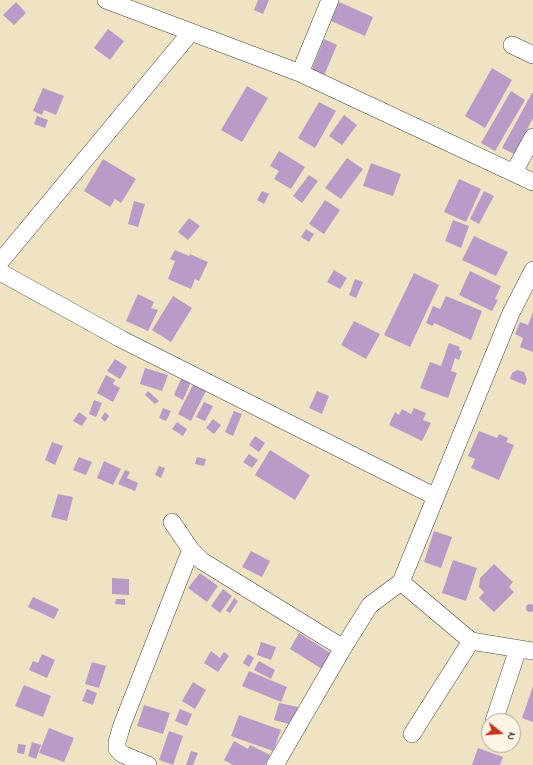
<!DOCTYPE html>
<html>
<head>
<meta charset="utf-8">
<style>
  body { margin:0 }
  #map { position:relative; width:533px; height:765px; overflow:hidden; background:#f0e3c4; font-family:"Indie Flower",sans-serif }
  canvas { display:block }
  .north { position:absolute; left:481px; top:713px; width:40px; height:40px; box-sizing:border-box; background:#fcf5e5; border:1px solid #a8a49b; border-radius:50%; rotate:107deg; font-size:11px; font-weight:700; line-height:16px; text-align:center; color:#2b2b2b }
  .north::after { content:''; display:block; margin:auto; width:14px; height:18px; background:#c8321e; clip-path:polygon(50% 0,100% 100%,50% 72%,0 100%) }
</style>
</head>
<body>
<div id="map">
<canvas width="533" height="765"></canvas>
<div class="north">N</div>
</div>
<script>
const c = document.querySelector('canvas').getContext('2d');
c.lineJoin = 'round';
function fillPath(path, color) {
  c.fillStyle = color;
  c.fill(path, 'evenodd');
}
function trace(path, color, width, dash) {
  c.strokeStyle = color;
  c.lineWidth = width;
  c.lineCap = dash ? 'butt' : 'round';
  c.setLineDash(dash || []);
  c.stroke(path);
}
const building = new Path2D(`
  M258 0H269L263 14 254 10Z
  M16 2 26 13 14 25 3 15Z
  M339 2 373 17 365 36 331 21Z
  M108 29 124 41 110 60 94 48Z
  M324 39 337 45 323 78 311 72Z
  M492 68 512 80 485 128 465 116Z
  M247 86 268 98 242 142 221 130Z
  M43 88 64 96 56 115 44 110 42 115 33 111Z
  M511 91 525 100 495 151 481 143Z
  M532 93H533V118L514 154 502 148Z
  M319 102 336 111 315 148 298 138Z
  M344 115 357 125 342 145 329 136Z
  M37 116 48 120 45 128 34 124Z
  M279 151 305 167 291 189 274 179 279 171 270 166Z
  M347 158 363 169 341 199 325 188Z
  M103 159 136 179 121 203 115 199 110 207 84 191Z
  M371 163 401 174 393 196 363 186Z
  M309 175 318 181 302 203 293 196Z
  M459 179 481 189 466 222 444 212Z
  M262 191 269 194 264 204 257 200Z
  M484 191 494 196 479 224 470 219Z
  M325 200 340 210 324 234 309 224Z
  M134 201 145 204 138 227 128 224Z
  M189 218 200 226 188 240 178 232Z
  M453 220 469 226 461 248 445 241Z
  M306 229 314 234 309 242 301 237Z
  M474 236 508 252 496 276 462 260Z
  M175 250 189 256 190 254 208 262 199 281 195 279 191 289 168 279 175 261 170 259Z
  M334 270 347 278 340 289 327 282Z
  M470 271 501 286 495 299 498 300 492 311 459 295Z
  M414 273 439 285 410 347 384 335Z
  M355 279 363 282 356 298 349 295Z
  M138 294 154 302 151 308 158 310 148 331 126 321Z
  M173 296 192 308 171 342 152 330Z
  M446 296 482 311 471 340 434 323 433 326 426 323 433 306 440 309Z
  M533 312V352L520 347 523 338 515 334 520 322 528 325Z
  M354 321 380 334 366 359 341 345Z
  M449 343 460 347 459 350 462 351 459 360 455 358 451 371 457 373 448 398 420 388 430 362 441 366Z
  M115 359 127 367 120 379 107 371Z
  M145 368 168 375 162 391 140 384Z
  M517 370 524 372 527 379 525 385 510 379 512 373Z
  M106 375 115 380 113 384 120 388 113 402 97 393Z
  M182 377 191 382 183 400 174 395Z
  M194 383 207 389 191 421 178 414Z
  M148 391 159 401 155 404 145 395Z
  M317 391 329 396 322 414 309 408Z
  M94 400 102 403 96 417 89 414Z
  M204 402 213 406 205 421 196 417Z
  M163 408 171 411 166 421 159 418Z
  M414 408 426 413 423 420 431 423 422 441 389 425 395 412 399 415 402 409 411 414Z
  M234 411 242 414 233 436 225 432Z
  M79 412 87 418 82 426 73 421Z
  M105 412 109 416 105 422 101 418Z
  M213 419 221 425 214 434 206 428Z
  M177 422 187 429 183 436 172 429Z
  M479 431 497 438 499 434 508 438 506 442 514 445 499 480 471 468 475 459 468 456Z
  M255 436 265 443 259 452 249 445Z
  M52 442 63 446 55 465 45 460Z
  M270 450 310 475 295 500 255 475Z
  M249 454 258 460 252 468 243 462Z
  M79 457 92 462 86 475 73 470Z
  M197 457 206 459 204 466 195 464Z
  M104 461 121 469 113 485 97 478Z
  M159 466 165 468 161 478 155 475Z
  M125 470 130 472 127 478 138 483 135 491 118 484Z
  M58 494 73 497 67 521 51 517Z
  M434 531 452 537 441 568 424 562Z
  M251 551 270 561 262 577 242 567Z
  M453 560 477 568 466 601 442 593Z
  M494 564 513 582 509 587 514 592 494 612 479 598 484 592 479 587 480 578Z
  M200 573 218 586 207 602 188 588Z
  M112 578 129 579V595L112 594Z
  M223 589 232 596 220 613 211 606Z
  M33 597 59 609 54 619 28 607Z
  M234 598 238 601 230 613 226 611Z
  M116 599H125V605L115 604Z
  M526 608a4 4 0 1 1 8 0a4 4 0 1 1-8 0Z
  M299 633 332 654 322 669 290 649Z
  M261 642 276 647 271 660 257 655Z
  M211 651 220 658 224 652 229 656 218 672 204 663Z
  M42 654 55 660 47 678 29 670 33 661 38 663Z
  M248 654 254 658 249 667 243 663Z
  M259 661 275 670 271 679 254 670Z
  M92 662 106 666 99 688 85 684Z
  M249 671 287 687 281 702 242 686Z
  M193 682 206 690 195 709 182 701Z
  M24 685 51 696 43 717 15 706Z
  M533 686V722L522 718Z
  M87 689 97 693 93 705 82 701Z
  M279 703 298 707 293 725 274 720Z
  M144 705 170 713 163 734 137 726Z
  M180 709 192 714 187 726 175 721Z
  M239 715 281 730 273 751 231 736Z
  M49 728 74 738 64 762 39 753Z
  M169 731 183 736 173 765 159 760Z
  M234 741 248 749 250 745 270 755 265 765H233L224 760Z
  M32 742 41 745 36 759 28 756Z
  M18 744 26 745 24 754 17 753Z
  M478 748 503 757 500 765H472Z
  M191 751 198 753 193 765H186Z`);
const minor = new Path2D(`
  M106 0 300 73 533 182
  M512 45 533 55
  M300 73 330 0
  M514 172 533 137
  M0 262 191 32
  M0 272 121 339 436 497
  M172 522 191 550 202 561 343 648
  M401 582 511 313 533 270
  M494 721 518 649
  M412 734 471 641
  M148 765 122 754 117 749V742L122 725 184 567 191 550
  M275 765 343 648 370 605 401 582 471 641 533 651`);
fillPath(building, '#b99bc8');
trace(minor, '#494742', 18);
trace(minor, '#fff', 17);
</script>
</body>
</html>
